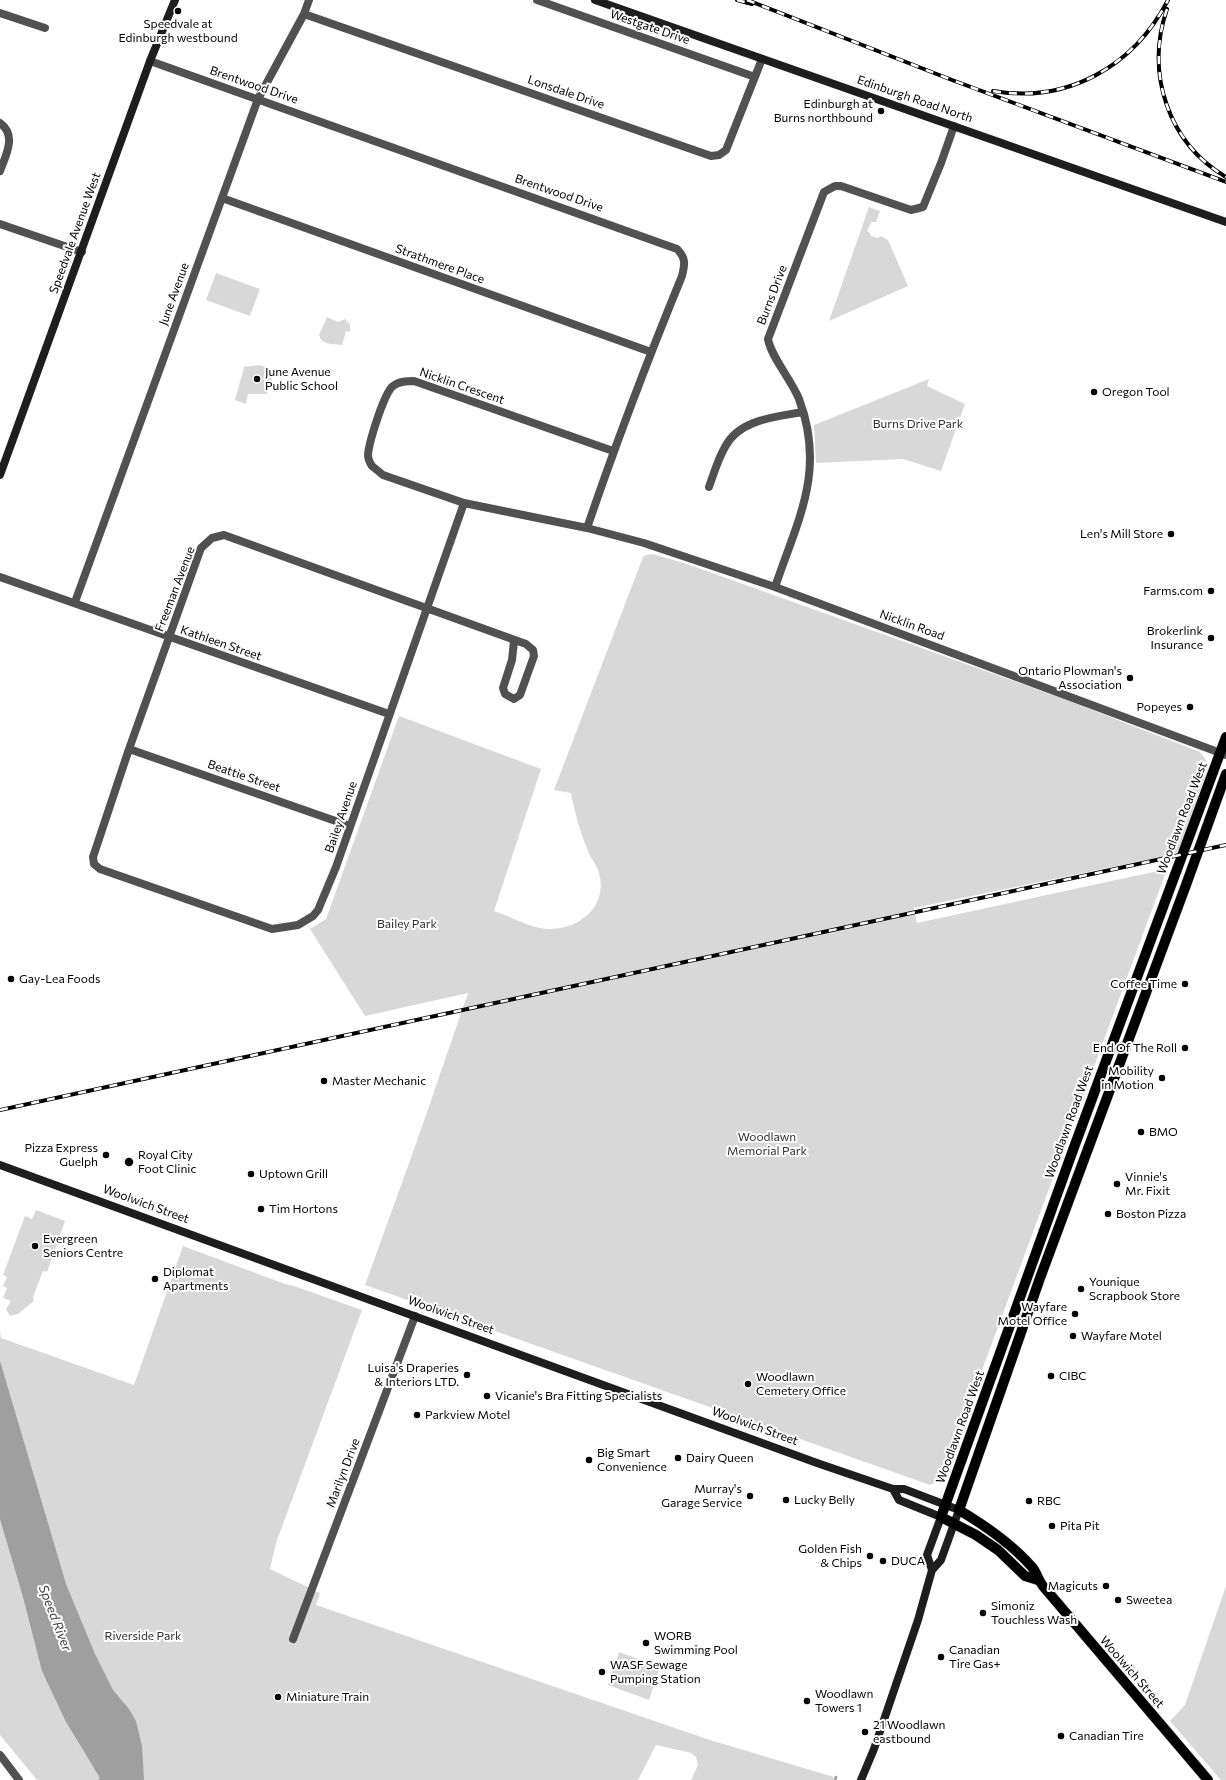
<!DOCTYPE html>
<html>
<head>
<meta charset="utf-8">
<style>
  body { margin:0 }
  canvas { display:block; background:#fff }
</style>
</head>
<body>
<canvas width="1226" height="1780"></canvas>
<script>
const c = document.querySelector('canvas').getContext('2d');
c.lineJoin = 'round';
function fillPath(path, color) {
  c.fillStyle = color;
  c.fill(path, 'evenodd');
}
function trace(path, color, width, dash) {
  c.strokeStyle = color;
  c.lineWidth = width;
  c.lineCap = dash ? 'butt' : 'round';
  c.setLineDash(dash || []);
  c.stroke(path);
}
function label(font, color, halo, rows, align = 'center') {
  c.font = font + ' Commissioner,sans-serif';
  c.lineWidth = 4;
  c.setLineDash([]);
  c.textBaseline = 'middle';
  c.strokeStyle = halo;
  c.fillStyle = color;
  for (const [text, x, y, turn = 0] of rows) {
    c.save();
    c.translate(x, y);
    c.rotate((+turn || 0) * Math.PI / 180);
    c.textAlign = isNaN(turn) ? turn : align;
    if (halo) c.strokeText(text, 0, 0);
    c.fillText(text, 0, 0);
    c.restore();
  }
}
const green = new Path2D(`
  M869 207 880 211 876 222H871L867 231 870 233 871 236 878 238 881 236 888 240 908 286 829 321Z
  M216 273 260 289 250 316 206 300Z
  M327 317 338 322 345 319 350 325V332L346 331 342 345C332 344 322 345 319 335Z
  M259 365 267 367 272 378 267 394H248L246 404 235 400 244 367Z
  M929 379 927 386 965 404 941 471 903 459 816 463 814 425Z
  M653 554 687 564 1064 699 1200 752 1206 760 1207 771 1179 849 1175 854 914 908 917 923 1167 869 943 1476 938 1481 930 1485 365 1285 417 1141 468 993 365 1016 310 929 326 919 399 716 541 769 494 911C509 916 525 925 540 928 574 934 609 909 599 873 597 865 591 859 588 851 580 832 575 813 571 793L554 790 643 557 646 555Z
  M36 1210 65 1221 47 1272 43 1271 33 1297 34 1301 18 1314 10 1316 6 1309 11 1301 3 1298 7 1288 3 1286 7 1277 3 1275 25 1216 32 1219Z
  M183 1246 285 1284 294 1286 362 1310 276 1543 270 1569 320 1593 316 1605 710 1740 834 1777 833 1780H691L698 1765 696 1757 691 1753 656 1745 638 1780H37L0 1735V1331L1 1338 134 1385Z
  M1226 1586V1780H1221L1170 1721 1185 1705Z
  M619 1652 660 1667 649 1700 608 1685Z`);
const water = new Path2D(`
  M0 1361 66 1584 95 1654 113 1690 129 1709 136 1721 142 1746 144 1780H98L100 1778 65 1720 42 1671 23 1597 0 1519Z`);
const stream = new Path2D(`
  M835 1780 836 1777`);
const minor = new Path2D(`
  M537 0 755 77
  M0 13 45 28
  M304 14 711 156 719 155 726 150 762 59
  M150 61 677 249C686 258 685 264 682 276 648 359 616 443 587 528
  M0 123C17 135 6 155 0 171
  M222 198 651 352
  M613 451 414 381C407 381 399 381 393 386 384 393 369 442 368 455 368 459 370 463 372 466L383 475 464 503 587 528 644 543 775 587 1226 755
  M709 487C714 473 718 459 725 447 739 419 776 417 803 412
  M464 503 336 867 318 910 313 916 298 925 272 929 100 869 94 864 93 857 129 749 201 548 212 538 224 535 526 644 533 650 534 656 520 695 514 699 505 694 503 688 512 660 514 641
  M0 577 389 714
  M775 587C798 519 826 471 799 399 791 379 771 357 768 339L824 192 835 186H841L911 210 923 207 941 163 954 126
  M75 602 258 99 304 14 309 0
  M129 749 350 826
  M293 1639 415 1316`);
const tertiary = new Path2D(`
  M0 224 82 252
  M0 1755 19 1780`);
const secondary = new Path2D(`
  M595 0 1226 222
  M0 475 150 61 175 0
  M0 1165 817 1463 893 1489H904L959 1510 941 1560 932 1570 918 1620 874 1749 861 1780
  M893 1489 899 1500 941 1517 927 1555 932 1570`);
const primary = new Path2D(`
  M1038 1580 1025 1576 998 1550 976 1535 941 1517 1073 1150 1226 737
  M1208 1780 1043 1586C1038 1580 1037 1573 1032 1567 1011 1543 986 1526 959 1510L1040 1278 1186 885 1226 774`);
const rail = new Path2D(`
  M737 0 752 4
  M747 0 952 80 1226 182
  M1167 9C1145 73 1168 143 1226 177
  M993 91C1068 104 1134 66 1168 0
  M0 1110 1226 845`);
const markers = [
  [178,11,4,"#000"],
  [881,111,4,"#000"],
  [257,379,4,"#000"],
  [1094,392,4,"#000"],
  [1171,534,4,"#000"],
  [1211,591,4,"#000"],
  [1211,638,4,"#000"],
  [1130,678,4,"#000"],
  [1190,707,4,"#000"],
  [11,979,4,"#000"],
  [1185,984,4,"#000"],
  [1185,1048,4,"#000"],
  [1162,1078,4,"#000"],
  [324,1081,4,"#000"],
  [1141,1132,4,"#000"],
  [106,1155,4,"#000"],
  [129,1162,5,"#000"],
  [251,1174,4,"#000"],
  [1117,1184,4,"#000"],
  [261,1209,4,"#000"],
  [1108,1214,4,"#000"],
  [35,1246,4,"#000"],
  [155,1279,4,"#000"],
  [1081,1289,4,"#000"],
  [1075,1314,4,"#000"],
  [1073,1336,4,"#000"],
  [467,1375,4,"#000"],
  [1051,1376,4,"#000"],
  [748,1384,4,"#000"],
  [487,1396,4,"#000"],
  [417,1415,4,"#000"],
  [678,1458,4,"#000"],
  [589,1460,4,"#000"],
  [750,1496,4,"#000"],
  [786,1500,4,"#000"],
  [1029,1501,4,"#000"],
  [1052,1526,4,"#000"],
  [870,1556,4,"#000"],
  [883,1561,4,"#000"],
  [1106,1586,4,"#000"],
  [1118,1600,4,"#000"],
  [983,1613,4,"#000"],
  [646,1643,4,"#000"],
  [941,1657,4,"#000"],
  [602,1672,4,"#000"],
  [278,1697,4,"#000"],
  [807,1701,4,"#000"],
  [865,1732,4,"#000"],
  [1061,1736,4,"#000"]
];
const poiNames = [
  ["Speedvale at",178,24,"center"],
  ["Edinburgh westbound",178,38,"center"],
  ["Edinburgh at",873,104,"right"],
  ["Burns northbound",873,118,"right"],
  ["June Avenue",265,372],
  ["Public School",265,386],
  ["Oregon Tool",1102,392],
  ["Len's Mill Store",1163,534,"right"],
  ["Farms.com",1203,591,"right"],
  ["Brokerlink",1203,631,"right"],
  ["Insurance",1203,645,"right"],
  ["Ontario Plowman's",1122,671,"right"],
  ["Association",1122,685,"right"],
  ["Popeyes",1182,707,"right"],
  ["Gay-Lea Foods",19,979],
  ["Coffee Time",1177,984,"right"],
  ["End Of The Roll",1177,1048,"right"],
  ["Mobility",1154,1071,"right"],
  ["in Motion",1154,1085,"right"],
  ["Master Mechanic",332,1081],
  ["BMO",1149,1132],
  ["Pizza Express",98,1148,"right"],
  ["Guelph",98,1162,"right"],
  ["Royal City",138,1155],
  ["Foot Clinic",138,1169],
  ["Uptown Grill",259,1174],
  ["Vinnie's",1125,1177],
  ["Mr. Fixit",1125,1191],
  ["Tim Hortons",269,1209],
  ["Boston Pizza",1116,1214],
  ["Evergreen",43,1239],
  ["Seniors Centre",43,1253],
  ["Diplomat",163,1272],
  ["Apartments",163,1286],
  ["Younique",1089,1282],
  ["Scrapbook Store",1089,1296],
  ["Wayfare",1067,1307,"right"],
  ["Motel Office",1067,1321,"right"],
  ["Wayfare Motel",1081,1336],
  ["Luisa's Draperies",459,1368,"right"],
  ["& Interiors LTD.",459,1382,"right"],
  ["CIBC",1059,1376],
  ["Woodlawn",756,1377],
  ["Cemetery Office",756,1391],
  ["Vicanie's Bra Fitting Specialists",495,1396],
  ["Parkview Motel",425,1415],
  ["Big Smart",597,1453],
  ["Convenience",597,1467],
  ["Dairy Queen",686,1458],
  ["Murray's",742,1489,"right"],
  ["Garage Service",742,1503,"right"],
  ["Lucky Belly",794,1500],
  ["RBC",1037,1501],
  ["Pita Pit",1060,1526],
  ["Golden Fish",862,1549,"right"],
  ["& Chips",862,1563,"right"],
  ["DUCA",891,1561],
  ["Magicuts",1098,1586,"right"],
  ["Sweetea",1126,1600],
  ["Simoniz",991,1606],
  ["Touchless Wash",991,1620],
  ["WORB",654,1636],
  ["Swimming Pool",654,1650],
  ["Canadian",949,1650],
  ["Tire Gas+",949,1664],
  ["WASF Sewage",610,1665],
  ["Pumping Station",610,1679],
  ["Woodlawn",815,1694],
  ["Towers 1",815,1708],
  ["Miniature Train",286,1697],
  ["21 Woodlawn",873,1725],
  ["eastbound",873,1739],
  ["Canadian Tire",1069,1736]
];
const streetNames = [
  ["Westgate Drive",650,27,19],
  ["Brentwood Drive",254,85,19],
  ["Lonsdale Drive",566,92,19],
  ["Edinburgh Road North",915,99,19],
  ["Brentwood Drive",559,193,19],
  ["Speedvale Avenue West",75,233,-70],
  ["Strathmere Place",440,264,20],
  ["June Avenue",174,294,-70],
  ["Burns Drive",772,295,-69],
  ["Nicklin Crescent",462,386,19],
  ["Freeman Avenue",175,589,-69],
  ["Nicklin Road",912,625,20],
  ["Kathleen Street",221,643,19],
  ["Beattie Street",244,776,19],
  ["Bailey Avenue",341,817,-71],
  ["Woodlawn Road West",1182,818,-69],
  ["Woodlawn Road West",1069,1122,-70],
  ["Woolwich Street",146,1204,20],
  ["Woolwich Street",451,1315,20],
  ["Woolwich Street",755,1426,20],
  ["Woodlawn Road West",960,1427,-70],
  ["Marilyn Drive",343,1473,-69],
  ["Woolwich Street",1132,1672,49]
];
const parkNames = [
  ["Burns Drive Park",918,424],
  ["Bailey Park",407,924],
  ["Woodlawn",767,1137],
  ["Memorial Park",767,1151],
  ["Riverside Park",143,1636]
];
const waterNames = [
  ["Speed River",55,1618,69]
];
fillPath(green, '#d8d8d8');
fillPath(water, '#9f9f9f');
trace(stream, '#9f9f9f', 2.5);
trace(primary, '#dbdbdb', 11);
trace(minor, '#515151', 8);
trace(tertiary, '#515151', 8);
trace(secondary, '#1e1e1e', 8);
trace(primary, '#000', 10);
trace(rail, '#000', 4);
trace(rail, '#fff', 2.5, [8]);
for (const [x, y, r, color] of markers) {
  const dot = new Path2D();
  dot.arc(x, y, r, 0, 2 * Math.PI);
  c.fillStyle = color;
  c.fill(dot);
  trace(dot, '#fff', 1.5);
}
label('12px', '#000', '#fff', poiNames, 'left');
label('12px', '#000', '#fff', streetNames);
label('12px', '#2f2f2f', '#fff', parkNames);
label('italic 13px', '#404040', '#fff', waterNames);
</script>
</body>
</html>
